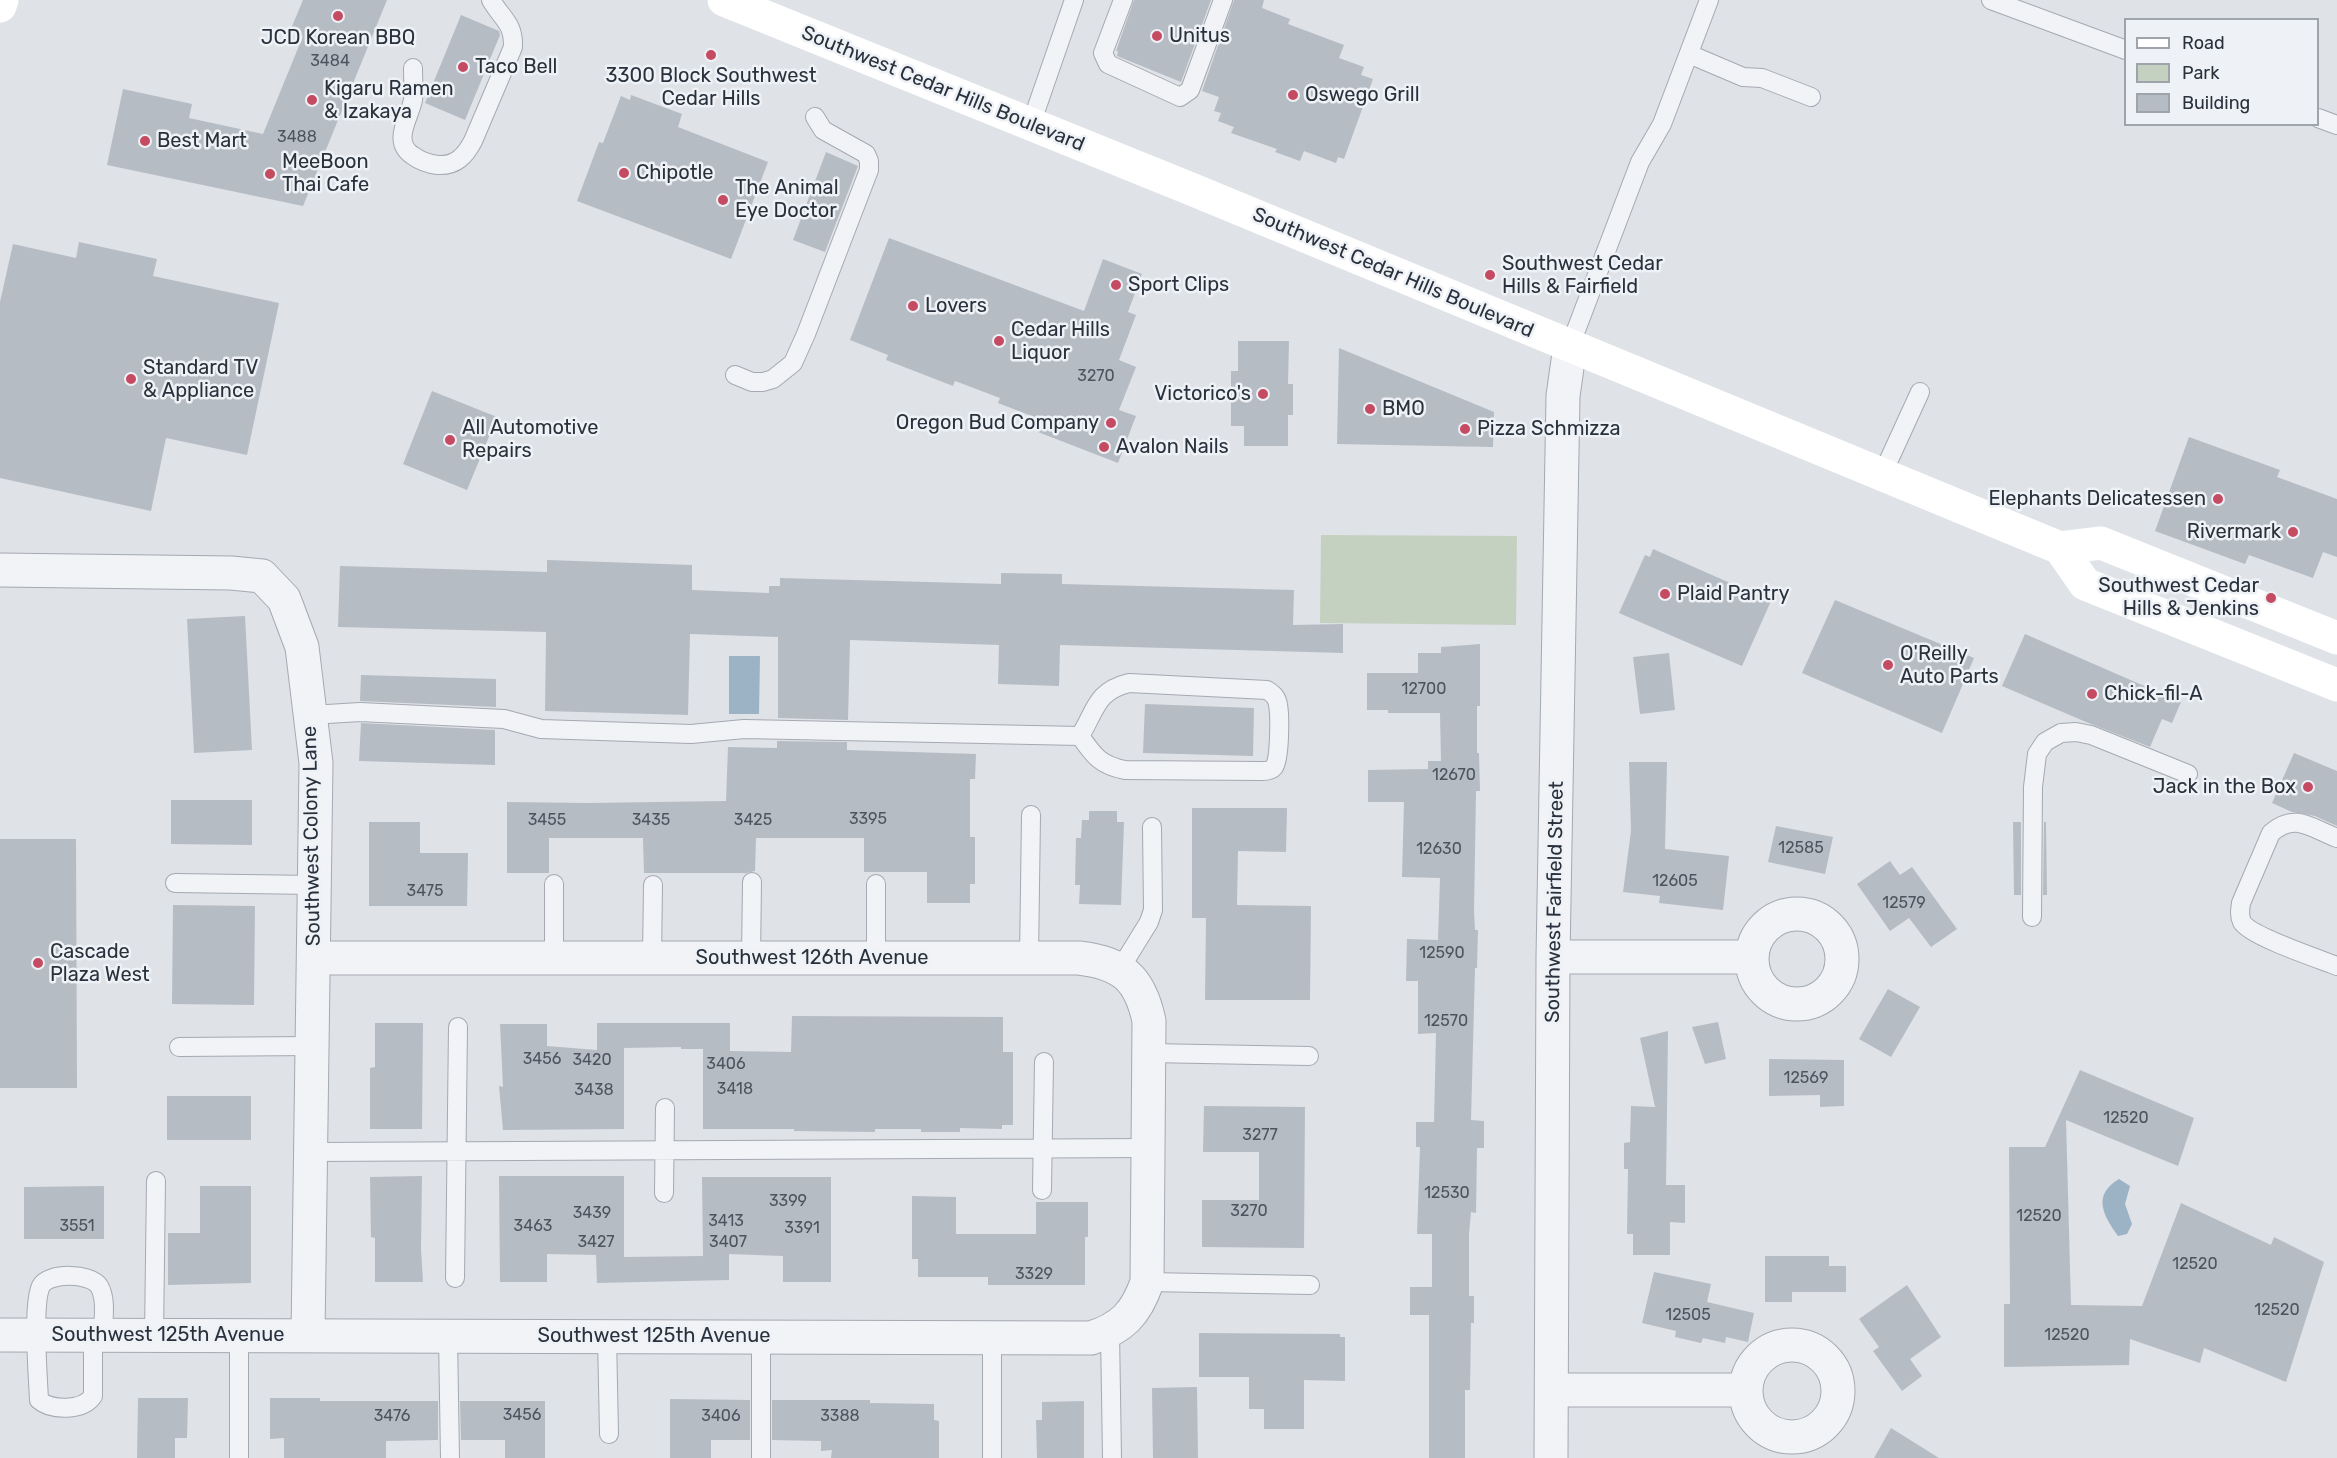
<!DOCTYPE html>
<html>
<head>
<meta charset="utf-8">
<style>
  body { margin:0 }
  #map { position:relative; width:2337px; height:1458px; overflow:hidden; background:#dfe2e7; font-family:Rubik,sans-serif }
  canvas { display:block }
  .legend { position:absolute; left:2124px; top:18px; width:195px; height:108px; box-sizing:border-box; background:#eef1f5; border:2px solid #9fa4ab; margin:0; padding:8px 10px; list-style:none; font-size:18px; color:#29313d }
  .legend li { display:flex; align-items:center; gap:12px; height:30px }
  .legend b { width:30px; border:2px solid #9fa4ab }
</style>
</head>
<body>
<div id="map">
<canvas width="2337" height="1458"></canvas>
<ul class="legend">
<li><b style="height:8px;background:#fff"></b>Road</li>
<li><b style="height:16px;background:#c5d1c0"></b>Park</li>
<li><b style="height:16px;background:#b6bcc4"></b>Building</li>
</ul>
</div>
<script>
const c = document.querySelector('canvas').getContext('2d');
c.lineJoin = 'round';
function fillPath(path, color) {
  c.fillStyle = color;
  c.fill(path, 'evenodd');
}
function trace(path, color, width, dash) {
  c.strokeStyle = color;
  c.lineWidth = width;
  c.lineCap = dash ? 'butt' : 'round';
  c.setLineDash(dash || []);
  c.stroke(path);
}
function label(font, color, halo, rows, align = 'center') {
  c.font = font + ' Rubik,sans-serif';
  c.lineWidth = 5;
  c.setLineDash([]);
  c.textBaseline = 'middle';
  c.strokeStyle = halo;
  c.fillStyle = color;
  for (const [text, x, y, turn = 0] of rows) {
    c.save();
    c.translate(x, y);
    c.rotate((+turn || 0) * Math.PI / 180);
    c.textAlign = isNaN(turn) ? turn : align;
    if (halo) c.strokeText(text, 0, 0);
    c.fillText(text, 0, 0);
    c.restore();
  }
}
const green = new Path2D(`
  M1321 535 1517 536 1516 625 1320 623Z`);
const water = new Path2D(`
  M729 656H760L759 714H729Z
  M2119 1179 2130 1186 2125 1204 2132 1224 2127 1234 2118 1236C2103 1215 2092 1195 2119 1179Z`);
const building = new Path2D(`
  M303 0H387L303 206 107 165 123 89 192 104 189 118 263 134 303 36 290 31Z
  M1134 0H1211L1181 82 1117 56 1118 51H1116Z
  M1234 0H1264L1262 8 1290 19 1288 24 1344 45 1339 58 1364 67 1361 75 1373 79 1344 159 1338 157 1336 163 1304 151 1300 161 1275 152 1277 149 1231 133 1234 127 1218 121 1221 113 1214 111 1219 97 1202 91Z
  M461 15 499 31 500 35 465 120 425 103Z
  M631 95 682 114 678 127 768 162 731 259 577 201 599 142 603 143 621 96 630 100Z
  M826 152 858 166 825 252 793 240Z
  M889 238 1084 311 1103 259 1142 274 1128 312 1136 315 1119 360 1136 367 1119 410 1136 416 1118 463 1038 432 1042 420 998 403 1000 398 955 381 953 386 935 379 886 360 888 355 850 340Z
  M79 242 157 259 153 276 279 303 247 455 166 438 151 511 0 478V302L13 244 76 258Z
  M1238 341H1289L1288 384H1293V415H1288V446H1244V426H1231V371H1238Z
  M1339 348 1494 412 1493 447 1337 444Z
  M432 391 497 417 467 490 403 464Z
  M2189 437 2280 470 2277 477 2337 499V557L2323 552 2313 578 2249 555 2245 564 2155 531Z
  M1653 549 1771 601 1742 666 1619 613 1645 555 1650 557Z
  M547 560 692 565V590L769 593V586H780V578L1001 584V573L1062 574V584L1294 590 1293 625 1343 624V653L1060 645 1059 686 998 684 999 645 850 640 848 720 778 718V637L690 634 688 715 545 711 546 632 338 627 340 566 547 572Z
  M1835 600 1974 658 1942 733 1802 673Z
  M245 616 252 750 194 753 187 619Z
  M2025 634 2181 702 2172 723 2162 719 2150 747 2086 722 2002 686Z
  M1480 644V706H1477V753H1479L1480 791H1476L1474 911 1475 930H1478L1477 968H1475L1471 1120 1484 1121V1148H1477L1476 1213 1471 1212 1469 1234V1296H1474V1323H1471L1470 1390H1465V1458H1429V1315H1410V1287H1432V1234H1417L1420 1147H1416V1122H1434L1436 1033 1418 1034V981H1406L1407 939 1438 940 1440 878 1402 877 1404 802H1368V770L1428 769V761H1441L1440 713H1388V710H1367V673H1418V653H1441V647Z
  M1669 653 1675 710 1640 714 1633 657Z
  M361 675 496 679V707L360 701Z
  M1145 704 1254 708 1253 756 1143 753Z
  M361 723 495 730V765L359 761Z
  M777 741 847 742V750L976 754 975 779H970V837H975V884H970V903H927V872H864V838H756L755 871 746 873H644L643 838H549V873H507V802L587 803 726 801 728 747 777 748Z
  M2294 753 2337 771V826L2315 816 2292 812 2272 803Z
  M1629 762H1667L1665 849 1729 856 1723 910 1659 903 1660 896 1623 892 1631 831Z
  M171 800H252V845L171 844Z
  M1192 808H1287L1286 852 1238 851 1237 905 1311 906 1310 1000H1205L1206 918H1192Z
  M1089 811H1117V822H1124L1121 905 1079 904 1080 885H1075L1076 838H1081L1082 820H1089Z
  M369 822H420V853H468L467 906H369Z
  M2013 822H2021V895H2014Z
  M2044 822H2046L2047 895H2043Z
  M1776 826 1833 837 1825 874 1768 862Z
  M0 839H76L77 1088H0Z
  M1890 861 1900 875 1912 867 1957 929 1931 947 1909 918 1890 931 1857 884Z
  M173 905 255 906 254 1005 172 1004Z
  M1888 989 1920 1007 1891 1057 1859 1039Z
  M792 1016 1003 1017V1052H1013V1125H1002V1129L960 1128V1132H921V1129H875V1132L794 1131V1129H703V1049H681V1047L624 1048V1129L503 1130 499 1086 503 1087 500 1024H547V1046L597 1050V1023H730V1051L791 1052Z
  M1718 1022 1726 1059 1705 1064 1692 1027Z
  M375 1023H423L422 1129H370V1068L375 1067Z
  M1668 1031 1666 1185H1685V1223L1670 1222V1255H1633V1234H1627L1628 1169H1624V1143L1630 1142 1631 1106 1655 1107 1640 1038Z
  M1769 1059 1844 1060V1106L1820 1107V1095L1769 1096Z
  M2080 1070 2194 1118 2178 1166 2066 1120 2071 1305 2142 1306 2181 1203 2271 1245 2274 1237 2324 1262 2286 1382 2204 1348 2200 1363 2130 1339 2129 1365 2004 1367V1304H2010L2009 1147H2045Z
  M167 1096H251V1140H167Z
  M1204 1106 1305 1107 1304 1248 1202 1247V1200H1259V1152H1203Z
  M422 1176 421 1249 423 1282H375V1238L371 1237 370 1177Z
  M499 1176H624V1257L703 1256 702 1177H831V1282H783V1256L729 1254V1280L597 1283 596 1255 547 1254V1282H500Z
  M104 1186V1239H24V1187Z
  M200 1186H251V1283L168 1285V1233H200Z
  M912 1196 956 1197V1234H1036V1202H1088V1237H1085V1285H988V1277H918V1259H912Z
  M1765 1256H1829V1266H1846V1292H1792V1302H1765Z
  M1654 1272 1711 1284 1707 1302 1754 1313 1748 1342 1726 1337 1725 1343 1703 1338 1701 1343 1675 1337 1676 1331 1642 1323Z
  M1907 1285 1941 1337 1910 1359 1922 1376 1902 1391 1873 1351 1879 1347 1859 1319Z
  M1199 1333 1340 1334V1337H1345V1381L1304 1380V1429H1264V1409H1249V1377H1199Z
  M1197 1387 1198 1458H1153L1152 1388Z
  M138 1398H188L187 1438H175V1458H137Z
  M270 1398H320V1401H438V1440L386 1441V1458H284V1438L270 1439Z
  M670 1399 750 1400V1440H711V1458H670Z
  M772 1400H870V1403L934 1404V1420L939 1421V1458H831L832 1450 821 1451V1441L772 1440Z
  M460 1401H545V1458H505V1440H461Z
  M1084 1401V1458H1037L1036 1420H1042V1402Z
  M1891 1428 1939 1458H1874Z`);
const lane = new Path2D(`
  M1123 0 1103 53 1108 64 1180 97 1190 90 1223 0
  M1991 0 2126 50
  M1689 54 1743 77 1762 78 1811 97
  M413 68C413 78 414 90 413 100 409 119 392 141 412 155 420 161 428 164 438 165 456 166 465 156 473 141L513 47C514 23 502 19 491 0
  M2318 118 2337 125
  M1031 124 1074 0
  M1570 346 1640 162 1662 124 1709 0
  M735 375 752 382H763L773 379 793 363 806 334 869 170V161L866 154 823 130 815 117
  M1882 475 1920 392
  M1129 683 1267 690C1273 694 1277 697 1278 705 1280 715 1280 759 1274 767 1271 771 1265 771 1261 771L1125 770C1100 765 1094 756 1080 736 1096 710 1096 691 1129 683Z
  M311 715 360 712 504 719 541 729 691 734 744 729 1080 736
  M2337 838C2311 828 2295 812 2271 833L2241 903C2240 910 2239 916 2242 922 2250 936 2319 959 2337 966
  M175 883 314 885
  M554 884V958
  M876 884V958
  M2032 917 2033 787 2037 754 2045 742 2061 733 2076 732 2091 735 2188 774
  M652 958 653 885
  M751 958 752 882
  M1029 958 1031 815
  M1120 969 1149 922 1153 910 1152 827
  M179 1047 312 1046
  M1149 1053 1309 1056
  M311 1152 1148 1148
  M1042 1190 1044 1062
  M664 1193 665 1108
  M455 1278 458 1027
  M1147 1282 1310 1285
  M1110 1332 1112 1458
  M93 1335V1396C83 1411 52 1411 39 1400 38 1377 32 1304 41 1286 49 1272 90 1273 99 1286 107 1299 103 1320 103 1335
  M154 1335 156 1181
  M448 1336 450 1458
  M607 1336 609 1434
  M761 1337V1458
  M992 1338V1458
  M239 1458V1335`);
const street = new Path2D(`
  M0 570 231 573 262 576 284 599 302 647 316 763 308 1335
  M1752 959a45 45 0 1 1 90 0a45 45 0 1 1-90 0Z
  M1553 957H1751
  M0 1335 1091 1338C1122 1328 1136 1314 1147 1282L1149 1021C1140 978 1122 963 1079 958H314
  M1746 1391a46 46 0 1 1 92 0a46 46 0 1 1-92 0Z
  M1552 1390H1745
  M1551 1458 1553 957 1563 396 1570 346`);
const secondary = new Path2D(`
  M724 0 1196 191 2060 548 2101 543 2337 638
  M0 6 2 0
  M2060 548 2085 584 2337 685`);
const markers = [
  [338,16,6,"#c54b62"],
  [1157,36,6,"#c54b62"],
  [711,55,6,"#c54b62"],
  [463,67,6,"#c54b62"],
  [1293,95,6,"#c54b62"],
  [312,100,6,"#c54b62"],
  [145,141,6,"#c54b62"],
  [624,173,6,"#c54b62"],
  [270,174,6,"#c54b62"],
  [723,200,6,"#c54b62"],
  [1490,275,6,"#c54b62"],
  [1116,285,6,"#c54b62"],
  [913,306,6,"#c54b62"],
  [999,341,6,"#c54b62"],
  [131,379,6,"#c54b62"],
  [1263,394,6,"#c54b62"],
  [1370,409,6,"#c54b62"],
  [1111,423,6,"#c54b62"],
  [1465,429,6,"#c54b62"],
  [450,440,6,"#c54b62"],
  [1104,447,6,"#c54b62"],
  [2218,499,6,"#c54b62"],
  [2293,532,6,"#c54b62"],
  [1665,594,6,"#c54b62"],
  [2271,598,6,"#c54b62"],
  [1888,665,6,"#c54b62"],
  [2092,694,6,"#c54b62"],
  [2308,787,6,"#c54b62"],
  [38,963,6,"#c54b62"]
];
const numberNames = [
  ["3484",330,61],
  ["3488",297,137],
  ["3270",1096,376],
  ["12700",1424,689],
  ["12670",1454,775],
  ["3395",868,819],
  ["3455",547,820],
  ["3435",651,820],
  ["3425",753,820],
  ["12585",1801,848],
  ["12630",1439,849],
  ["12605",1675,881],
  ["3475",425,891],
  ["12579",1904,903],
  ["12590",1442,953],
  ["12570",1446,1021],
  ["3456",542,1059],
  ["3420",592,1060],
  ["3406",726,1064],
  ["12569",1806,1078],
  ["3418",735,1089],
  ["3438",594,1090],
  ["12520",2126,1118],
  ["3277",1260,1135],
  ["12530",1447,1193],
  ["3399",788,1201],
  ["3270",1249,1211],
  ["3439",592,1213],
  ["12520",2039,1216],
  ["3413",726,1221],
  ["3551",77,1226],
  ["3463",533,1226],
  ["3391",802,1228],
  ["3427",596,1242],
  ["3407",728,1242],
  ["12520",2195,1264],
  ["3329",1034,1274],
  ["12520",2277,1310],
  ["12505",1688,1315],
  ["12520",2067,1335],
  ["3456",522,1415],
  ["3476",392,1416],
  ["3406",721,1416],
  ["3388",840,1416]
];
const poiNames = [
  ["Unitus",1169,36],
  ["JCD Korean BBQ",338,38,"center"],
  ["Taco Bell",475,67],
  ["3300 Block Southwest",711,76,"center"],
  ["Cedar Hills",711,99,"center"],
  ["Kigaru Ramen",324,89],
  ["& Izakaya",324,112],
  ["Oswego Grill",1305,95],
  ["Best Mart",157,141],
  ["MeeBoon",282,162],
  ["Thai Cafe",282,185],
  ["Chipotle",636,173],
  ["The Animal",735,188],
  ["Eye Doctor",735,211],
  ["Southwest Cedar",1502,264],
  ["Hills & Fairfield",1502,287],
  ["Sport Clips",1128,285],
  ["Lovers",925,306],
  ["Cedar Hills",1011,330],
  ["Liquor",1011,353],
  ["Standard TV",143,368],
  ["& Appliance",143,391],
  ["Victorico's",1251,394,"right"],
  ["BMO",1382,409],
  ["Oregon Bud Company",1099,423,"right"],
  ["All Automotive",462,428],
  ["Repairs",462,451],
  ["Pizza Schmizza",1477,429],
  ["Avalon Nails",1116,447],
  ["Elephants Delicatessen",2206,499,"right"],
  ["Rivermark",2281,532,"right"],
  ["Southwest Cedar",2259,586,"right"],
  ["Hills & Jenkins",2259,609,"right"],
  ["Plaid Pantry",1677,594],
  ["O'Reilly",1900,654],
  ["Auto Parts",1900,677],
  ["Chick-fil-A",2104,694],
  ["Jack in the Box",2296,787,"right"],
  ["Cascade",50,952],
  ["Plaza West",50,975]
];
const streetNames = [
  ["Southwest Cedar Hills Boulevard",943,89,22],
  ["Southwest Cedar Hills Boulevard",1393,273,23],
  ["Southwest Colony Lane",312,836,-91],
  ["Southwest Fairfield Street",1555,902,-89],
  ["Southwest 126th Avenue",812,958],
  ["Southwest 125th Avenue",168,1335],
  ["Southwest 125th Avenue",654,1336]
];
fillPath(green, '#c5d1c0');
fillPath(water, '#9cb2c5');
fillPath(building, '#b6bcc4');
trace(lane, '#a5a9b1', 20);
trace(street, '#a5a9b1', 35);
trace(lane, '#f1f3f6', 18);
trace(street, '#f1f3f6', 33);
trace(secondary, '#fff', 33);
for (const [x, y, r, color] of markers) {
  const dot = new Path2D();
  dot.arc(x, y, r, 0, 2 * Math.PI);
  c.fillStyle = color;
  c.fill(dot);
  trace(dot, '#eef1f5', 2);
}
label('16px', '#4c545f', null, numberNames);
label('20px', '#29313d', '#eef1f5', poiNames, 'left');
label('20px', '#29313d', '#eef1f5', streetNames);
</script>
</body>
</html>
